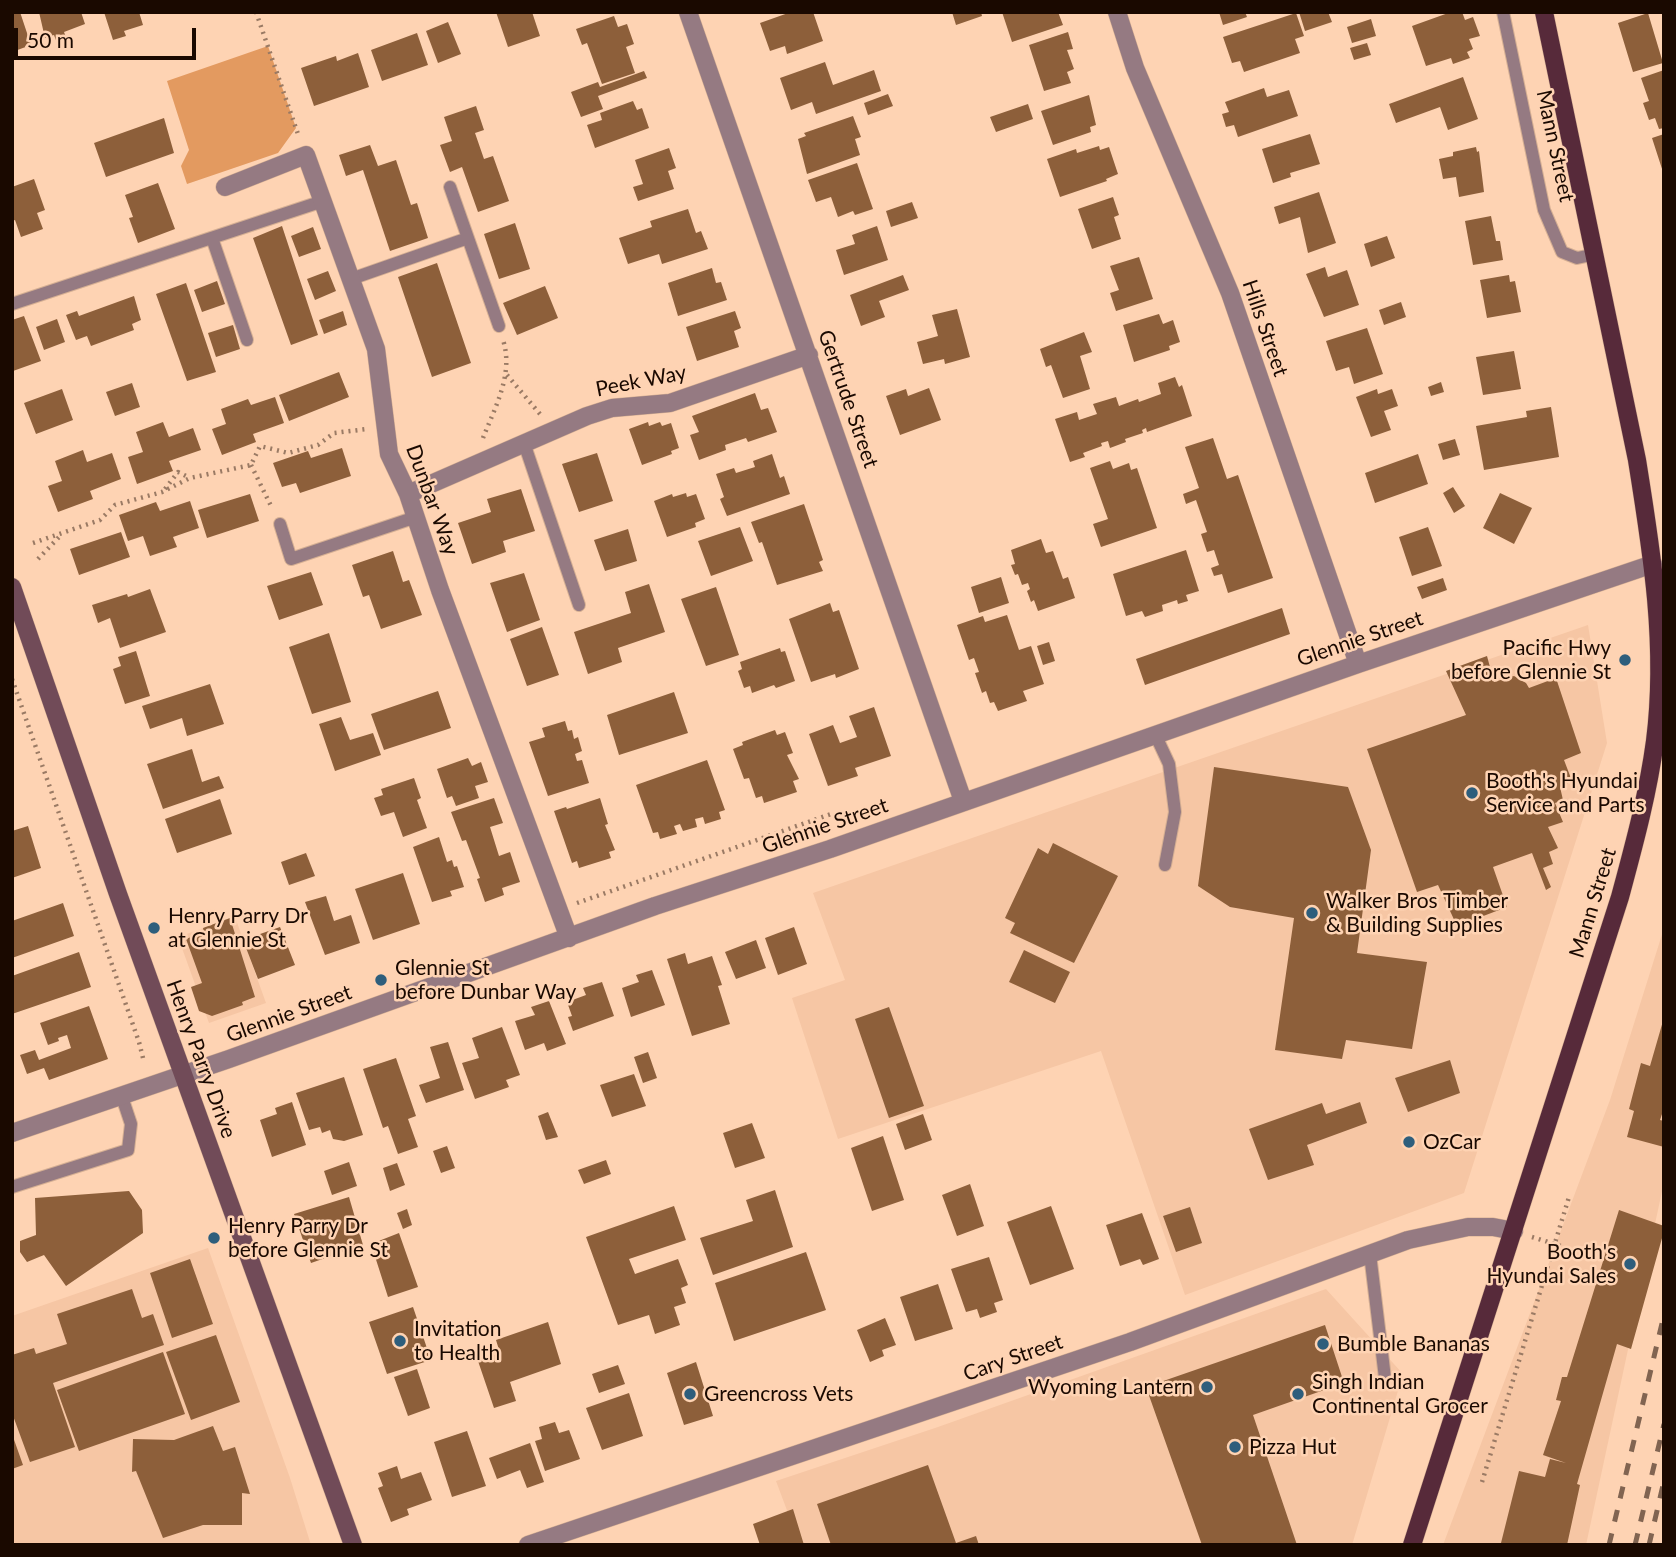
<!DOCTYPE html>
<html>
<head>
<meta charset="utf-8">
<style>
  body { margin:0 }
  #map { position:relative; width:1676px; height:1557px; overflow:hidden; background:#fed3b3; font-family:Lato,sans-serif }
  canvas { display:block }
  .frame { position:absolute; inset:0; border:14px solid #1a0900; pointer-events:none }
  .scale { position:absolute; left:14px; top:28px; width:182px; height:32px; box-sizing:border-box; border:4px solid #1a0900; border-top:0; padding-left:9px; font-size:21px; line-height:24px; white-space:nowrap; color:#1a0900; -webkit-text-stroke:5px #fed3b3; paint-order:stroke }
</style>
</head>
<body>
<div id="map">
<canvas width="1676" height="1557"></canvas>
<div class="frame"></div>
<div class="scale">50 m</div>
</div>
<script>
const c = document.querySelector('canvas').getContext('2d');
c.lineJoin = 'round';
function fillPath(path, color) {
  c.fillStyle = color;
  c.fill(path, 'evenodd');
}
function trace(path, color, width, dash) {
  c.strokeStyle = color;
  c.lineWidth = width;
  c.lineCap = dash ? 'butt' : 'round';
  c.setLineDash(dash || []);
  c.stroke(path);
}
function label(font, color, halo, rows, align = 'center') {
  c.font = font + ' Lato,sans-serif';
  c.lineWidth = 5;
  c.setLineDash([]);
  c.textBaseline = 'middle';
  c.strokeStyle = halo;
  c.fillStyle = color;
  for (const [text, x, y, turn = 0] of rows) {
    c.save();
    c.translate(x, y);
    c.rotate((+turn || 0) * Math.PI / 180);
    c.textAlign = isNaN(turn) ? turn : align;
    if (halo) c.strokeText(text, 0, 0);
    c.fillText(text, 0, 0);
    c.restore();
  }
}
const built = new Path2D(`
  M1588 625 1607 743 1464 1193 1185 1295 1101 1051 838 1139 792 998 845 980 813 893Z
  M235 917 266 1003 209 1023 178 937Z
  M1664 928V1182L1586 1545H1443L1610 1100Z
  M208 1248 290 1478 311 1545H12V1316Z
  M1326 1289 1403 1374 1352 1545H800L776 1481 938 1427Z`);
const green = new Path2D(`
  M268 46 296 128 278 153 187 184 181 166 189 150 167 81Z`);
const building = new Path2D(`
  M12 12H20L31 45 12 52Z
  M39 12H81L85 24 64 32 67 40 57 43 54 35 45 38Z
  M104 12H139L143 25 124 31 126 36 113 40Z
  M496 12H532L540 36 508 47Z
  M791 12H813L823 41 787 54 785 46 770 51 760 23Z
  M952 12H981L982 16 956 25Z
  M1002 12H1058L1063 25 1012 42Z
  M1219 12H1245L1247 17 1223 25Z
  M1299 12H1328L1332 22 1305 31Z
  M1451 12H1462L1465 20 1473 17 1480 36 1469 39 1473 49 1467 52 1470 58 1453 64 1451 58 1426 66 1412 26Z
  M1296 13 1304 36 1295 39 1300 53 1244 72 1240 61 1232 63 1223 37Z
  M1648 13 1663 63 1633 72 1618 23Z
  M614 16 618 27 627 24 634 44 626 47 635 73 602 84 587 43 582 45 576 29Z
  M1371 19 1376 36 1352 43 1347 27Z
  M448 22 461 54 438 63 426 31Z
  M1068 32 1073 49 1067 50 1074 69 1067 72 1071 83 1044 91 1029 45Z
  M417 33 428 65 382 81 371 50Z
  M1367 43 1371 55 1354 60 1350 48Z
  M358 53 369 87 314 106 301 68 336 56 337 61Z
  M825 62 833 85 874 70 881 91 816 114 812 102 791 110 780 78Z
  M1664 70V128L1659 129 1655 118 1649 120 1643 103 1649 101 1641 78Z
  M644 71 647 78 598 96 603 109 581 117 571 92 598 82 600 87Z
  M1463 77 1478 119 1448 130 1440 107 1396 123 1389 104Z
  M1264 88 1267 97 1289 90 1298 116 1238 137 1234 125 1226 127 1222 114 1229 112 1225 102Z
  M888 94 893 106 868 115 864 103Z
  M1089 95 1096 125 1090 127 1091 132 1053 145 1041 111Z
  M633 101 637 110 642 108 649 128 595 148 587 125 602 120 600 113Z
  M1028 104 1033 119 996 132 990 117Z
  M476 106 484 130 475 133 484 159 493 156 509 201 478 212 462 167 450 172 440 145 452 141 444 117Z
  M853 116 861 137 855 139 860 155 807 174 798 139 806 136 804 133Z
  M164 118 174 153 106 177 94 143Z
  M1310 134 1320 164 1290 173 1291 177 1273 183 1262 149Z
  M1664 134V172H1663L1652 138Z
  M370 145 378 166 396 160 411 205 417 203 428 238 390 251 363 170 346 176 339 155Z
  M1099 146 1100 150 1109 147 1118 174 1106 179 1107 181 1060 197 1047 159 1076 149 1077 153Z
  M1476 147 1477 152 1479 151 1484 192 1459 197 1456 177 1443 179 1439 159 1453 156V152Z
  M669 148 676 168 668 171 674 189 638 201 633 187 643 184 635 160Z
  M857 163 873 209 855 215 853 211 838 217 831 197 816 202 808 180Z
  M34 179 45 210 37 213 43 229 21 237 15 220 12 221V187Z
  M158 183 175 229 138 243 129 218 133 217 125 195Z
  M1319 192 1336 243 1308 253 1300 217 1279 224 1274 207Z
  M1113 197 1119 215 1114 217 1121 239 1092 249 1078 209Z
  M912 202 918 218 891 227 886 211Z
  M688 209 696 233 701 231 708 249 662 264 659 254 628 264 619 238 652 227 650 221Z
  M1491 216 1496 241H1500L1503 260 1473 265 1465 221Z
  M515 223 530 269 499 279 484 234Z
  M282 226 318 335 291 345 253 238Z
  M877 226 888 260 844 275 836 250 855 244 852 235Z
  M313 227 321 249 299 257 291 236Z
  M1387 236 1395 258 1371 267 1364 244Z
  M1139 257 1153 299 1116 311 1110 293 1119 290 1110 266Z
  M437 263 471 363 432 377 398 277Z
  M1325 267 1328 277 1347 270 1359 305 1324 317 1306 274Z
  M712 268 716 283 721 282 727 300 678 316 668 283Z
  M328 271 336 291 315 300 307 279Z
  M903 275 909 290 879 301 885 317 861 326 850 295Z
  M1509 275 1510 282 1515 281 1521 312 1487 318 1480 280Z
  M217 281 225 304 202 312 194 290Z
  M186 283 216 372 187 381 156 294Z
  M545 286 558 318 517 335 503 303Z
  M134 296 141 320 132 324 134 330 91 346 87 336 76 340 66 315 77 311 79 316Z
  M1401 302 1406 317 1384 325 1379 310Z
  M957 309 970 357 945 364 944 359 923 364 917 342 938 336 932 315Z
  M343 311 347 325 324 334 319 320Z
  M735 311 741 328 734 331 739 347 697 361 686 327Z
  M1159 314 1163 324 1173 320 1180 342 1169 346 1170 350 1134 362 1123 325Z
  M24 316 41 361 13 371 12 320Z
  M57 319 65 342 44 350 36 327Z
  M233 325 240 349 216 357 208 333Z
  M1367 328 1383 374 1354 384 1349 367 1336 371 1326 341Z
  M1084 332 1092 352 1080 356 1090 389 1063 398 1051 365 1046 367 1040 349Z
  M1514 351 1521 389 1483 395 1476 357Z
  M339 372 349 397 289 421 279 395Z
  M1175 377 1179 387 1182 385 1192 416 1147 432 1146 428 1142 430 1143 433 1125 439 1126 442 1110 448 1108 441 1101 443 1102 446 1083 453 1085 457 1070 462 1055 419 1077 412 1079 420 1097 414 1093 404 1116 397 1119 406 1138 399 1139 402 1161 394 1158 383Z
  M1441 382 1444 392 1431 396 1428 387Z
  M132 383 140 407 115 416 106 392Z
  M929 388 941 420 900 435 886 396 906 389 908 396Z
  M62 389 73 420 36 434 24 403Z
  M1377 389 1378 394 1392 389 1398 406 1384 411 1391 430 1371 437 1356 397Z
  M755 393 761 410 768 408 777 432 748 442 746 438 725 445 726 450 699 460 690 435 699 432 692 416Z
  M275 397 284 423 253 434 256 442 222 455 212 429 226 424 221 409 248 399 251 405Z
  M1551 407 1559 457 1484 470 1476 426 1527 417 1526 411Z
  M163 422 169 437 193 428 201 450 169 461 173 471 137 484 128 457 143 452 136 432Z
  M648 422 649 426 660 422 662 426 671 423 679 448 671 451 672 454 642 465 629 429Z
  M1213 438 1227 479 1238 475 1273 578 1228 593 1222 574 1214 576 1211 568 1219 565 1214 550 1207 552 1201 534 1207 532 1196 500 1186 504 1183 494 1199 488 1185 447Z
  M1455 439 1460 455 1443 460 1438 444Z
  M342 448 351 476 300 493 296 483 282 487 273 463 308 451 311 458Z
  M83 450 87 462 112 453 121 479 90 491 93 499 58 512 48 486 62 481 55 461Z
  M597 453 613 501 579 512 562 464Z
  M772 454 780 478 784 476 790 494 727 516 720 499 724 497 716 474 734 468 736 473 755 467 753 461Z
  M1418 454 1428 484 1375 503 1365 473Z
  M1110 461 1113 469 1129 463 1131 470 1137 468 1157 528 1101 547 1093 524 1108 519 1090 468Z
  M1453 487 1465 506 1454 513 1443 493Z
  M521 489 535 531 503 541 506 552 472 564 458 523 491 512 487 499Z
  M686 493 687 497 696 494 705 519 695 523 696 527 667 537 654 501 672 494 673 497Z
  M1500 493 1532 508 1514 544 1483 528Z
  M250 494 259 521 207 538 198 510Z
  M190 501 199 528 173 537 177 547 150 556 143 536 128 541 119 515 156 502 160 511Z
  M804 504 823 560 819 562 823 571 777 585 762 542 759 543 751 522Z
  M740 527 753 561 711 576 698 541Z
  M1428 527 1442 566 1412 576 1399 537Z
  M628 529 637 561 605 571 594 540Z
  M121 532 130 557 79 575 70 549Z
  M1041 539 1046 553 1053 551 1063 579 1068 577 1075 598 1038 611 1034 600 1031 602 1027 591 1030 589 1028 583 1022 585 1018 574 1015 575 1011 565 1015 564 1011 550Z
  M1186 550 1199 591 1186 595 1188 601 1178 604 1177 600 1162 605 1163 611 1145 617 1142 611 1126 616 1113 574Z
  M393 551 403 582 409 580 422 615 381 629 369 595 363 597 352 565Z
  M311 572 323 605 279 620 267 586Z
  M524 573 540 620 507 632 490 583Z
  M1001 577 1009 603 979 613 971 587Z
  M1443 578 1447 590 1422 599 1417 587Z
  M649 584 665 632 618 648 622 662 588 674 574 632 631 613 625 592Z
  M716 587 739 655 706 666 681 599Z
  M150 589 166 632 120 648 110 618 98 623 92 605 127 594 128 597Z
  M830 603 833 612 839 610 859 669 836 678 835 674 811 682 789 619Z
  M1282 608 1290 634 1145 685 1136 659Z
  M1007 615 1019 650 1031 646 1044 684 1023 691 1027 701 998 711 994 702 990 703 986 691 982 693 975 673 979 672 974 658 969 660 957 625 983 616 985 622Z
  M542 627 559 675 527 686 510 639Z
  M329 633 351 702 312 714 289 647Z
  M1049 642 1055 661 1043 665 1037 646Z
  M780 648 781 652 785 651 795 681 776 688 774 685 752 693 750 686 744 688 738 671 742 669 740 662Z
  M136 651 150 696 125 704 113 669 121 666 118 657Z
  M1487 656 1494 682 1514 676 1526 683 1529 688 1556 678 1581 753 1564 760 1572 781 1560 787 1563 800 1555 803 1563 822 1548 827 1558 848 1549 852 1553 864 1543 868 1551 887 1546 890 1532 853 1493 867 1507 907 1457 926 1438 885 1417 892 1367 749 1466 715 1446 671Z
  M210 684 224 724 187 736 182 718 150 729 142 706Z
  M438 691 451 728 384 750 371 714Z
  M674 692 688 733 619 755 607 715Z
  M874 707 891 756 855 768 858 776 828 786 809 734 833 725 840 743 857 737 849 716Z
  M341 717 350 740 373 733 381 755 335 771 319 724Z
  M565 721 568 731 572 730 574 739 578 737 582 751 575 754 577 761 582 760 589 783 548 796 529 742 545 737 542 728Z
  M775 730 777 735 785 732 793 753 787 755 799 779 793 781 797 792 764 803 762 796 756 798 749 778 744 779 733 749 743 745 742 742Z
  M192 749 202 782 219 776 224 788 163 809 147 764Z
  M468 758 472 766 481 762 488 782 475 786 479 798 456 806 452 796 447 798 437 769Z
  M707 760 725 810 719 812 721 819 705 824 703 817 695 819 697 827 683 831 680 824 674 826 677 834 660 839 658 832 653 833 636 785Z
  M1214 767 1348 787 1371 850 1357 953 1427 962 1412 1049 1346 1040 1342 1059 1275 1050 1294 918 1230 907 1198 886Z
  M414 778 421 798 417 800 427 828 403 837 394 812 381 816 374 798 383 795 381 789Z
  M494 798 503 823 490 827 499 856 510 852 520 882 502 888 504 895 485 902 477 879 480 878 466 840 462 841 451 812Z
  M600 798 608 824 605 825 615 850 609 852 611 858 579 868 577 861 572 863 554 811 566 807 567 809Z
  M220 799 232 834 177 853 165 819Z
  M28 826 41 868 12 878V831Z
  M439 837 447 862 452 860 454 867 457 866 464 887 450 891 452 896 432 902 413 847Z
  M1053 843 1118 876 1074 963 1010 933 1015 923 1005 918 1038 848 1048 854Z
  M306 853 315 876 289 885 281 862Z
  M403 873 420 924 373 940 355 889Z
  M326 896 334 921 351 915 360 943 325 955 305 902Z
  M63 903 74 936 12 958V921Z
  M230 918 255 997 242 1002 243 1005 212 1016 199 1011 191 987 202 983 186 939 204 932 203 928Z
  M280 927 295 965 258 979 243 940Z
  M794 927 807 964 778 975 765 938Z
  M756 940 766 968 736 979 725 952Z
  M1024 950 1070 972 1055 1003 1009 982Z
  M79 952 91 987 12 1014V976Z
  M685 953 688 964 712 956 722 985 718 986 730 1024 692 1036 667 959Z
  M652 970 665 1005 631 1017 622 988 639 982 636 975Z
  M602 982 614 1016 573 1031 568 1017 572 1016 567 1002 586 995 583 988Z
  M549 1001 566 1044 547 1051 544 1043 525 1050 515 1021 535 1015 531 1007Z
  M89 1006 108 1059 49 1080 44 1068 27 1074 20 1055 35 1050 39 1060 71 1048 67 1035 58 1038 59 1041 48 1045 40 1023Z
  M889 1007 924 1106 889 1118 855 1019Z
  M1663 1021 1664 1108 1660 1120 1664 1121V1147L1627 1137 1634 1111 1629 1109 1641 1063 1650 1066Z
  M502 1027 520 1075 506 1080 509 1087 475 1099 462 1063 479 1058 472 1038Z
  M448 1042 464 1090 426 1103 419 1085 440 1078 430 1047Z
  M648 1052 657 1078 643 1083 634 1057Z
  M396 1058 416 1116 408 1119 418 1147 398 1154 388 1126 383 1128 363 1069Z
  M1450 1060 1460 1093 1408 1112 1395 1078Z
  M634 1074 646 1106 612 1117 600 1085Z
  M344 1077 363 1135 344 1141 333 1139 330 1130 322 1133 320 1127 309 1130 296 1093Z
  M292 1102 306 1145 272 1157 260 1120 277 1114 275 1108Z
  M1360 1102 1367 1123 1307 1145 1314 1165 1268 1180 1249 1129 1322 1103 1326 1114Z
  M548 1112 558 1137 546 1140 538 1116Z
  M923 1114 932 1140 905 1150 896 1124Z
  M752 1123 765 1158 735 1168 723 1133Z
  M883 1136 904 1200 872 1211 851 1148Z
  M447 1146 455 1168 441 1173 433 1151Z
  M606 1160 611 1174 584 1184 578 1170Z
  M349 1162 357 1186 332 1195 324 1171Z
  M397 1163 405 1185 390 1191 383 1168Z
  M970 1184 984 1226 957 1236 942 1195Z
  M775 1190 793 1247 713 1275 700 1238 753 1221 746 1200Z
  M129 1191 142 1210 143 1233 66 1286 44 1255 27 1262 20 1252V1241L36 1235 35 1198Z
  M349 1197 363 1245 311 1263 294 1214Z
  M674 1206 686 1240 629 1259 635 1274 678 1259 688 1285 681 1288 686 1303 674 1307 680 1325 655 1334 649 1315 618 1325 586 1237Z
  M1051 1206 1074 1269 1030 1285 1007 1222Z
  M1190 1207 1202 1243 1176 1252 1163 1216Z
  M407 1209 412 1225 403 1229 397 1213Z
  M1619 1210 1664 1226V1231L1631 1349 1617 1344 1577 1484 1580 1485 1567 1545 1501 1543 1519 1471 1545 1477 1550 1459 1566 1463 1543 1455 1561 1401 1556 1400 1562 1377H1567Z
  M1142 1213 1159 1259 1143 1265 1140 1259 1120 1266 1106 1225Z
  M399 1233 418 1287 388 1297 371 1244Z
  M806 1252 826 1310 734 1341 715 1283Z
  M989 1257 1003 1300 994 1303 997 1312 980 1318 977 1309 966 1312 951 1269Z
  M190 1259 213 1324 172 1338 150 1273Z
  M938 1284 953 1329 915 1341 900 1297Z
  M132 1289 142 1318 153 1314 164 1345 53 1383 75 1447 30 1462 12 1413V1355L34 1348 36 1354 67 1344 57 1314Z
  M413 1307 431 1360 387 1374 369 1322Z
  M885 1318 896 1345 882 1350 884 1356 870 1362 857 1330Z
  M548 1322 561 1364 510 1382 516 1401 494 1408 478 1361 500 1353 496 1340Z
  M1325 1325 1344 1383 1253 1415 1297 1545H1202L1146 1387Z
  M216 1335 240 1402 191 1420 166 1352Z
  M163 1352 185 1414 79 1451 57 1390Z
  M696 1362 713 1416 684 1425 667 1373Z
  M618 1365 625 1384 599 1393 592 1374Z
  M417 1369 430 1408 408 1416 394 1377Z
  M629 1393 643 1436 602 1450 586 1408Z
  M555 1422 559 1433 569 1430 580 1459 545 1471 535 1441 542 1439 539 1427Z
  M213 1426 223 1451 235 1447 250 1494 242 1493V1525H203L163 1538 136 1471 132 1472 133 1439 174 1440Z
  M467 1431 486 1486 452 1497 434 1442Z
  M12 1434 23 1465 12 1469Z
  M530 1443 544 1482 527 1488 520 1470 497 1479 489 1458Z
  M928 1465 956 1543 976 1536 979 1545H831L817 1504Z
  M397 1466 401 1479 421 1472 432 1500 407 1509 409 1515 391 1522 378 1488 383 1486 378 1473Z
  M793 1509 804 1545H760L753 1524Z`);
const path = new Path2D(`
  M256 12 299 137
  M507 375 540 414
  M483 438C495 407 514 374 503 340
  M251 465 272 508
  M165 489 178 472 190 478
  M33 543 100 520 115 505 162 492 190 478 251 465 260 446 288 453 318 445 334 433 367 429
  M38 559 62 534
  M12 679 139 1042 144 1062
  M577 903 834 813
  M1532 1237 1561 1246
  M1482 1482 1569 1197`);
const service = new Path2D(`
  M1503 12 1544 210 1562 252 1577 258 1596 254
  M450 187 499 326
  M212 238 247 340
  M351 279 468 238
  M12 304 323 201
  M524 443 579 605
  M280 524 291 559 416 517
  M1155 734 1169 764 1175 812 1165 865
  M12 1187 128 1150 131 1124 121 1094
  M1370 1254 1385 1378`);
const minor = new Path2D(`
  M688 12 963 801
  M1117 12 1135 68 1230 293 1358 664
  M225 187 306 155 376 349 389 454 408 494 440 590 569 938
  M408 494 587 416 612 408 670 403 809 355
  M12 1133 229 1059 655 906 830 849 1358 664 1653 564`);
const tertiary = new Path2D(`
  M528 1545 1130 1342 1408 1240 1468 1227H1493L1514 1231`);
const secondary = new Path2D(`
  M12 587 118 894 353 1545`);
const primary = new Path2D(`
  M1412 1545 1620 897C1634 845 1648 794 1655 741 1667 646 1652 553 1637 460L1544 12`);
const rail = new Path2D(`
  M1609 1545 1664 1315
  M1635 1545 1664 1424
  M1649 1545 1664 1481`);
const markers = [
  [1625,660,7,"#2e5e7c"],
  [1472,793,7,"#2e5e7c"],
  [1312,913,7,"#2e5e7c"],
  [154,928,7,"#2e5e7c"],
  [381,980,7,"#2e5e7c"],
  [1409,1142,7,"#2e5e7c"],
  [214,1238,7,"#2e5e7c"],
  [1630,1264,7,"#2e5e7c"],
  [400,1341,7,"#2e5e7c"],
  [1323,1344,7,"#2e5e7c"],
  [1207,1387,7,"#2e5e7c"],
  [690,1394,7,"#2e5e7c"],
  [1298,1394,7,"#2e5e7c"],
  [1235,1447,7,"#2e5e7c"]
];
const streetNames = [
  ["Mann Street",1555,146,78],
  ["Hills Street",1265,328,71],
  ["Peek Way",641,381,-11],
  ["Gertrude Street",848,399,71],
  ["Dunbar Way",432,500,70],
  ["Glennie Street",1360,639,-19],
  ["Glennie Street",825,826,-19],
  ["Mann Street",1593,903,-73],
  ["Glennie Street",289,1014,-20],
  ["Henry Parry Drive",201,1059,70],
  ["Cary Street",1013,1358,-19]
];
const poiNames = [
  ["Pacific Hwy",1611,648,"right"],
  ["before Glennie St",1611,672,"right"],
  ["Booth's Hyundai",1486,781],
  ["Service and Parts",1486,805],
  ["Walker Bros Timber",1326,901],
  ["& Building Supplies",1326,925],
  ["Henry Parry Dr",168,916],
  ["at Glennie St",168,940],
  ["Glennie St",395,968],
  ["before Dunbar Way",395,992],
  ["OzCar",1423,1142],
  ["Henry Parry Dr",228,1226],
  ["before Glennie St",228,1250],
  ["Booth's",1616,1252,"right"],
  ["Hyundai Sales",1616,1276,"right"],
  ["Invitation",414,1329],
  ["to Health",414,1353],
  ["Bumble Bananas",1337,1344],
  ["Singh Indian",1312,1382],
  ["Continental Grocer",1312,1406],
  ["Wyoming Lantern",1193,1387,"right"],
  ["Greencross Vets",704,1394],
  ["Pizza Hut",1249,1447]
];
fillPath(built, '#f6c6a4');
fillPath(green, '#e39a60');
fillPath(building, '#8d5f3a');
trace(service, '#d5af93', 14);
trace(minor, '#d5af93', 19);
trace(tertiary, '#d5af93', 19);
trace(secondary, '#d5af93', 19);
trace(primary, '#d5af93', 19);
trace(path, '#9a7a64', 4.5, [2, 5]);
trace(service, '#957a82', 12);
trace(minor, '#957a82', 18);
trace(tertiary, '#957a82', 18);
trace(secondary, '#714b58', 18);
trace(primary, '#572a3a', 18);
trace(rail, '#816451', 5, [12, 12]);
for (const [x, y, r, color] of markers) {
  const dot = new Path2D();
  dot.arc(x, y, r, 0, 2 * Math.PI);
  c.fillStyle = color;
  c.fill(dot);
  trace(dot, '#fed3b3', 2.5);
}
label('21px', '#1a0900', '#fed3b3', streetNames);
label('21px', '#1a0900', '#fed3b3', poiNames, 'left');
</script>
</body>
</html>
